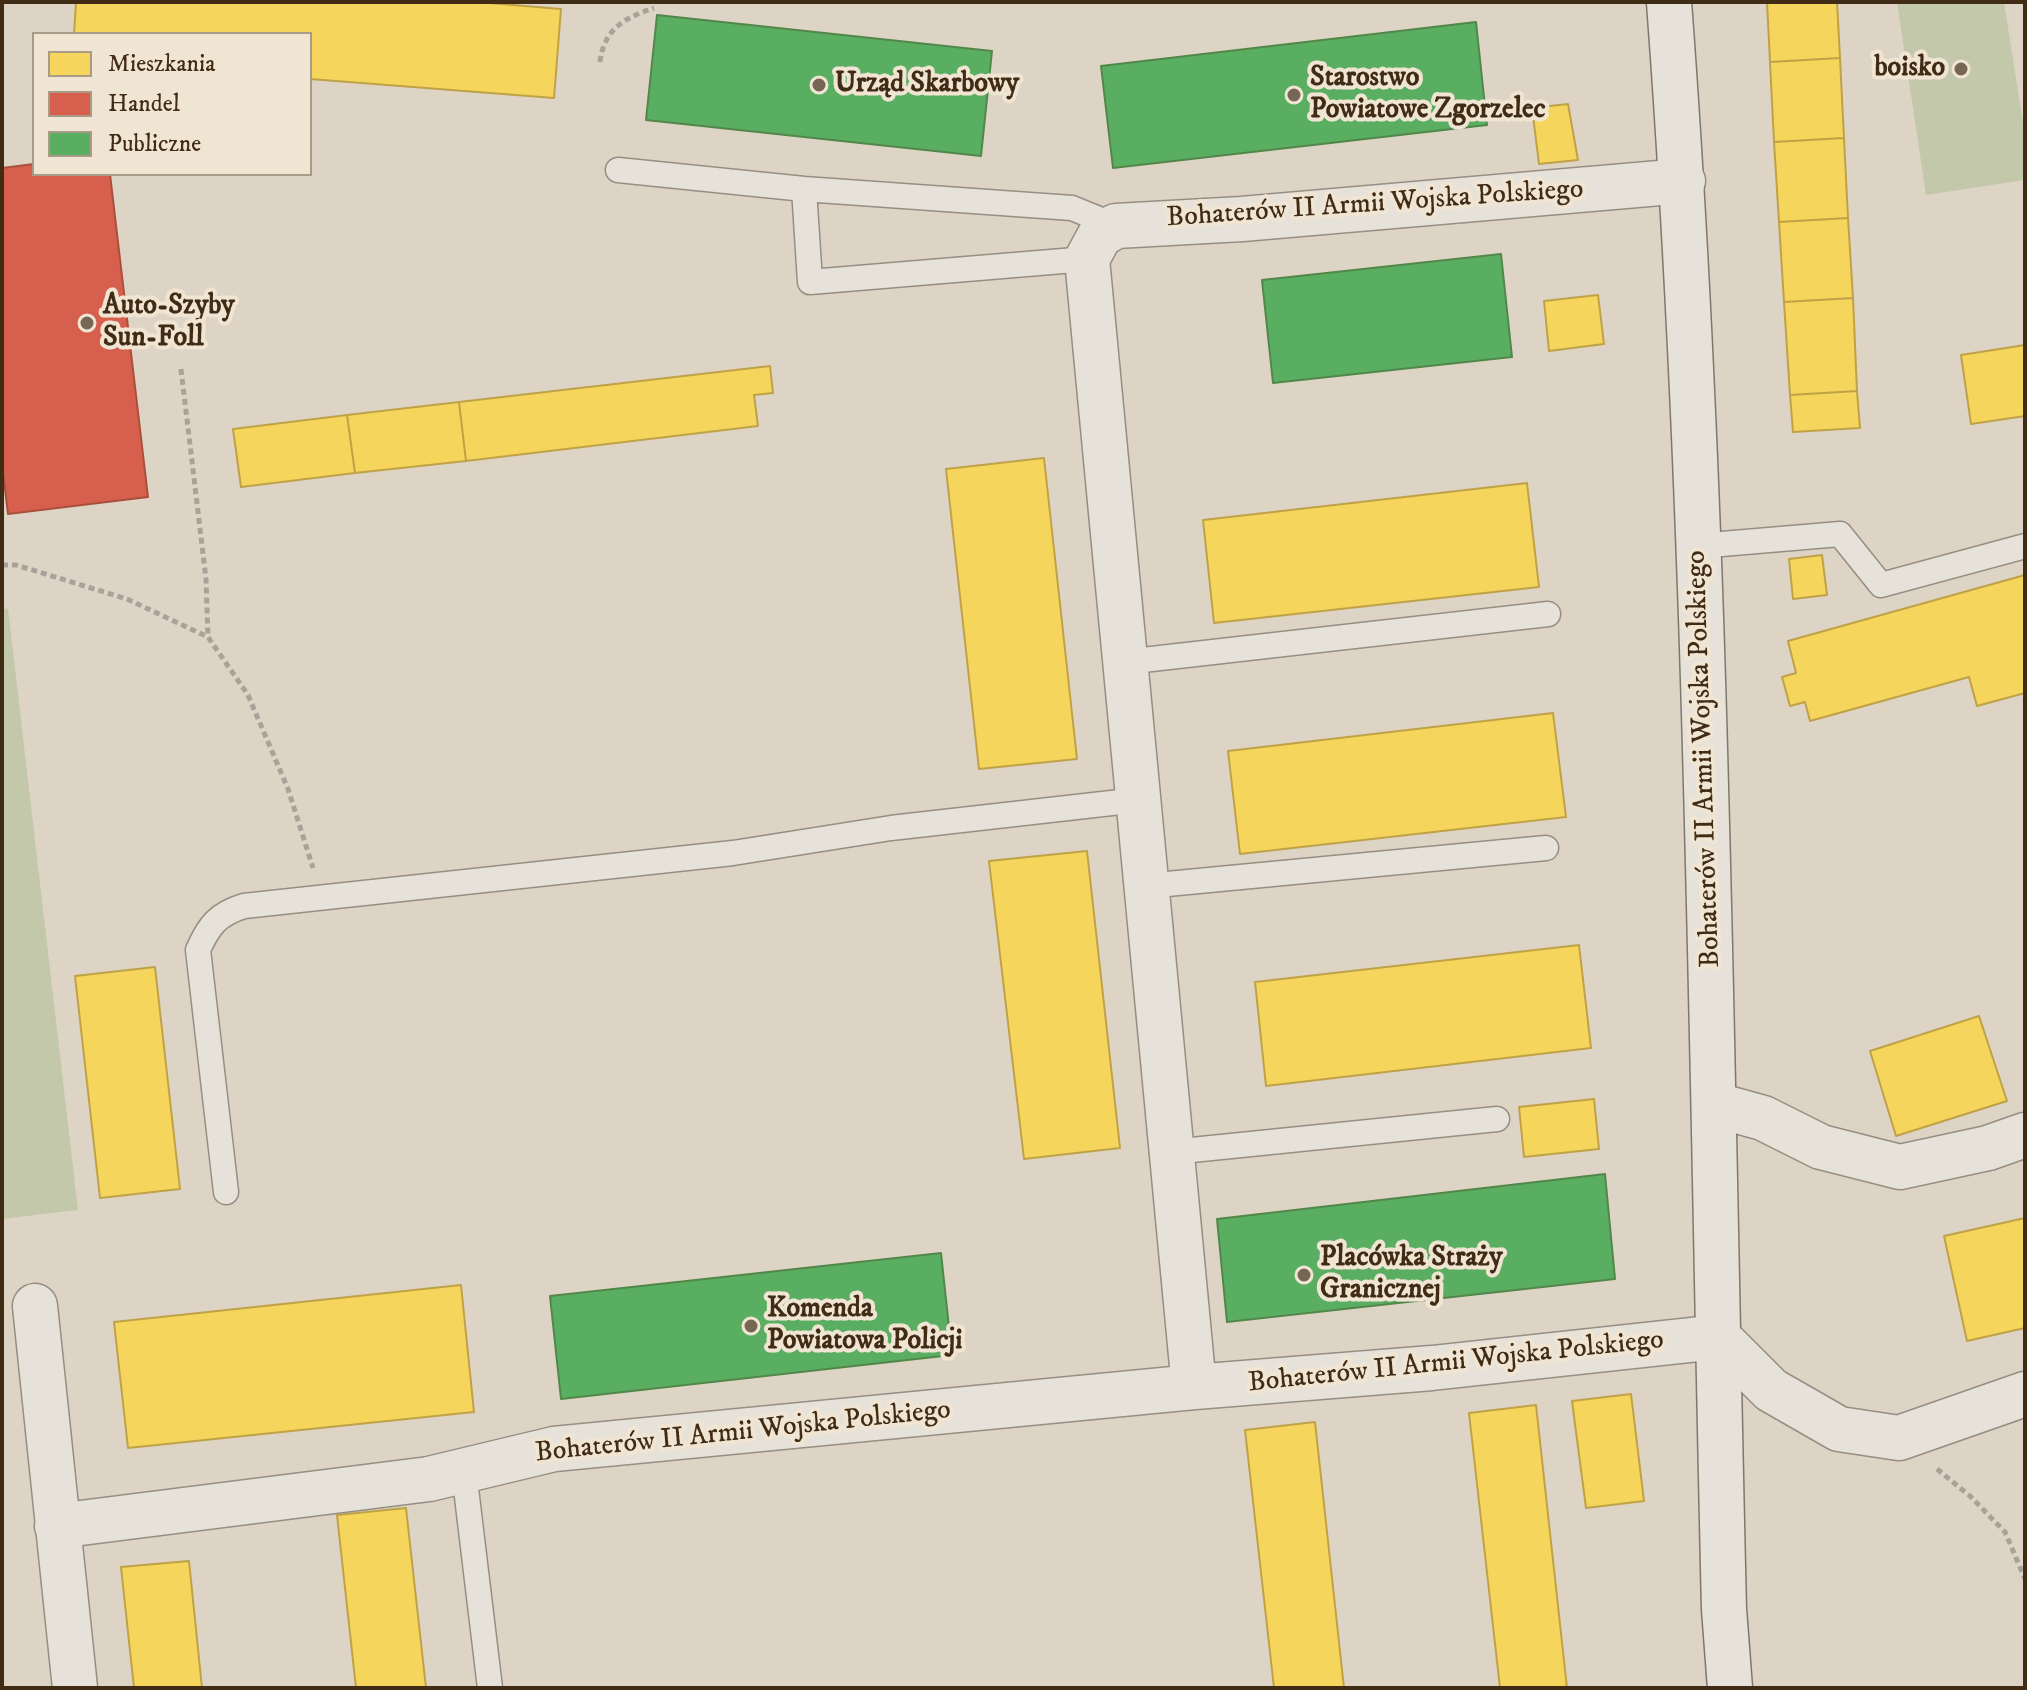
<!DOCTYPE html>
<html>
<head>
<meta charset="utf-8">
<style>
  body { margin:0 }
  #map { position:relative; width:2027px; height:1690px; overflow:hidden; background:#ded4c6; font-family:"IM FELL DW Pica",serif }
  canvas { display:block }
  .frame { position:absolute; inset:0; border:4px solid #402b15; pointer-events:none }
  .legend { position:absolute; left:32px; top:32px; width:280px; height:144px; box-sizing:border-box; background:#f0e5d3; border:2px solid #aa9b87; margin:0; padding:10px 14px; list-style:none; font-size:24px; color:#402b15 }
  .legend li { display:flex; align-items:center; gap:16px; height:40px }
  .legend b { width:40px; border:2px solid #aa9b87 }
</style>
</head>
<body>
<div id="map">
<canvas width="2027" height="1690"></canvas>
<div class="frame"></div>
<ul class="legend">
<li><b style="height:22px;background:#f6d55c"></b>Mieszkania</li>
<li><b style="height:22px;background:#d6604d"></b>Handel</li>
<li><b style="height:22px;background:#5aae61"></b>Publiczne</li>
</ul>
</div>
<script>
const c = document.querySelector('canvas').getContext('2d');
c.lineJoin = 'round';
function fillPath(path, color) {
  c.fillStyle = color;
  c.fill(path, 'evenodd');
}
function trace(path, color, width, dash) {
  c.strokeStyle = color;
  c.lineWidth = width;
  c.lineCap = dash ? 'butt' : 'round';
  c.setLineDash(dash || []);
  c.stroke(path);
}
function label(font, color, halo, rows, align = 'center') {
  c.font = font + ' "IM FELL DW Pica",serif';
  c.lineWidth = 8;
  c.setLineDash([]);
  c.textBaseline = 'middle';
  c.strokeStyle = halo;
  c.fillStyle = color;
  for (const [text, x, y, turn = 0] of rows) {
    c.save();
    c.translate(x, y);
    c.rotate((+turn || 0) * Math.PI / 180);
    c.textAlign = isNaN(turn) ? turn : align;
    if (halo) c.strokeText(text, 0, 0);
    c.fillText(text, 0, 0);
    c.restore();
  }
}
const green = new Path2D(`
  M1897 2H2004L2025 136V180L1926 195Z
  M8 608 78 1210 2 1219V610Z`);
const homes = new Path2D(`
  M76 2H477L561 9 554 98 310 79V34H74Z
  M1767 2H1837L1840 58 1770 62Z
  M1840 58 1844 138 1774 142 1770 62Z
  M1568 104 1578 160 1539 164 1532 108Z
  M1844 138 1848 218 1779 222 1774 142Z
  M1848 218 1853 298 1784 302 1779 222Z
  M1598 295 1604 344 1549 351 1544 301Z
  M1853 298 1857 391 1790 395 1784 302Z
  M2025 345V416L1971 424 1961 355Z
  M770 366 773 393 754 395 758 426 466 461 459 402Z
  M1857 391 1860 428 1793 432 1790 395Z
  M459 402 466 461 355 473 347 415Z
  M347 415 355 473 241 487 233 429Z
  M1044 458 1077 759 979 769 946 469Z
  M1527 483 1539 587 1214 623 1203 520Z
  M1822 555 1827 595 1793 599 1789 559Z
  M2025 575V693L1977 706 1969 677 1810 721 1805 702 1790 706 1782 677 1796 673 1788 641Z
  M1553 713 1566 817 1240 854 1228 751Z
  M1087 851 1120 1148 1024 1159 989 861Z
  M1579 945 1591 1048 1266 1086 1255 982Z
  M155 967 180 1189 100 1198 75 976Z
  M1979 1016 2007 1101 1896 1136 1870 1051Z
  M1594 1099 1599 1149 1524 1157 1519 1107Z
  M2025 1218V1328L1967 1341 1944 1236Z
  M461 1285 474 1412 128 1448 114 1322Z
  M1631 1394 1644 1501 1586 1508 1572 1401Z
  M1536 1405 1567 1688H1500L1469 1413Z
  M1315 1422 1344 1688H1274L1245 1430Z
  M406 1508 426 1688H356L337 1515Z
  M189 1561 202 1688H134L121 1567Z`);
const shops = new Path2D(`
  M34 164V174H110L148 497 8 514 2 464V168Z`);
const public = new Path2D(`
  M657 15 992 51 981 156 646 120Z
  M1476 22 1487 125 1113 168 1101 66Z
  M1501 254 1512 357 1273 383 1262 280Z
  M1605 1174 1615 1279 1227 1322 1217 1219Z
  M941 1253 952 1355 561 1399 550 1296Z`);
const path = new Path2D(`
  M600 62C604 29 624 18 654 8
  M181 369 206 579 208 637
  M2 565H16L127 599 208 637 248 695 288 789 313 868
  M1937 1469 1970 1496 2005 1532 2025 1579`);
const lane = new Path2D(`
  M618 170 804 189 1072 208 1116 226
  M804 189 810 282 1087 259
  M1698 546 1840 534 1881 585 2025 546
  M1125 662 1548 614
  M1146 886 1546 848
  M1172 1152 1497 1119
  M226 1192 198 950C209 925 218 914 244 906L733 853 891 828 1138 800
  M464 1472 490 1688`);
const street = new Path2D(`
  M1716 1105 1763 1118 1821 1147 1900 1167 1988 1148 2025 1135
  M35 1306 75 1688
  M1194 1387 1087 259 1100 235 1116 226 1242 219 1683 181
  M57 1526 429 1479 554 1449 1194 1387 1432 1368 1718 1337 1771 1390 1839 1429 1899 1438 2025 1394`);
const secondary = new Path2D(`
  M1669 2C1709 537 1711 1073 1724 1609L1730 1688`);
const markers = [
  [1961,69,8,"#776653"],
  [819,85,8,"#776653"],
  [1294,95,8,"#776653"],
  [87,323,8,"#776653"],
  [1304,1275,8,"#776653"],
  [751,1326,8,"#776653"]
];
const poiNames = [
  ["boisko",1945,69,"right"],
  ["Starostwo",1310,79],
  ["Powiatowe Zgorzelec",1310,111],
  ["Urząd Skarbowy",835,85],
  ["Auto-Szyby",103,307],
  ["Sun-Foll",103,339],
  ["Placówka Straży",1320,1259],
  ["Granicznej",1320,1291],
  ["Komenda",767,1310],
  ["Powiatowa Policji",767,1342]
];
const streetNames = [
  ["Bohaterów II Armii Wojska Polskiego",1375,205,-4],
  ["Bohaterów II Armii Wojska Polskiego",1705,759,-92],
  ["Bohaterów II Armii Wojska Polskiego",1456,1363,-6],
  ["Bohaterów II Armii Wojska Polskiego",743,1433,-6]
];
fillPath(green, '#c4c8ab');
fillPath(homes, '#f6d55c');
trace(homes, '#bfa247', 2);
fillPath(shops, '#d6604d');
trace(shops, '#a9503c', 2);
fillPath(public, '#5aae61');
trace(public, '#52874a', 2);
trace(lane, '#968e83', 27);
trace(street, '#968e83', 47);
trace(secondary, '#7f776c', 47);
trace(path, '#a8a29a', 5, [6, 4]);
trace(lane, '#e6e1d9', 24);
trace(street, '#e6e1d9', 44);
trace(secondary, '#e6e1d9', 44);
for (const [x, y, r, color] of markers) {
  const dot = new Path2D();
  dot.arc(x, y, r, 0, 2 * Math.PI);
  c.fillStyle = color;
  c.fill(dot);
  trace(dot, '#f0e5d3', 3);
}
label('bold 28px', '#402b15', '#f0e5d3', poiNames, 'left');
label('28px', '#402b15', '#f0e5d3', streetNames);
</script>
</body>
</html>
